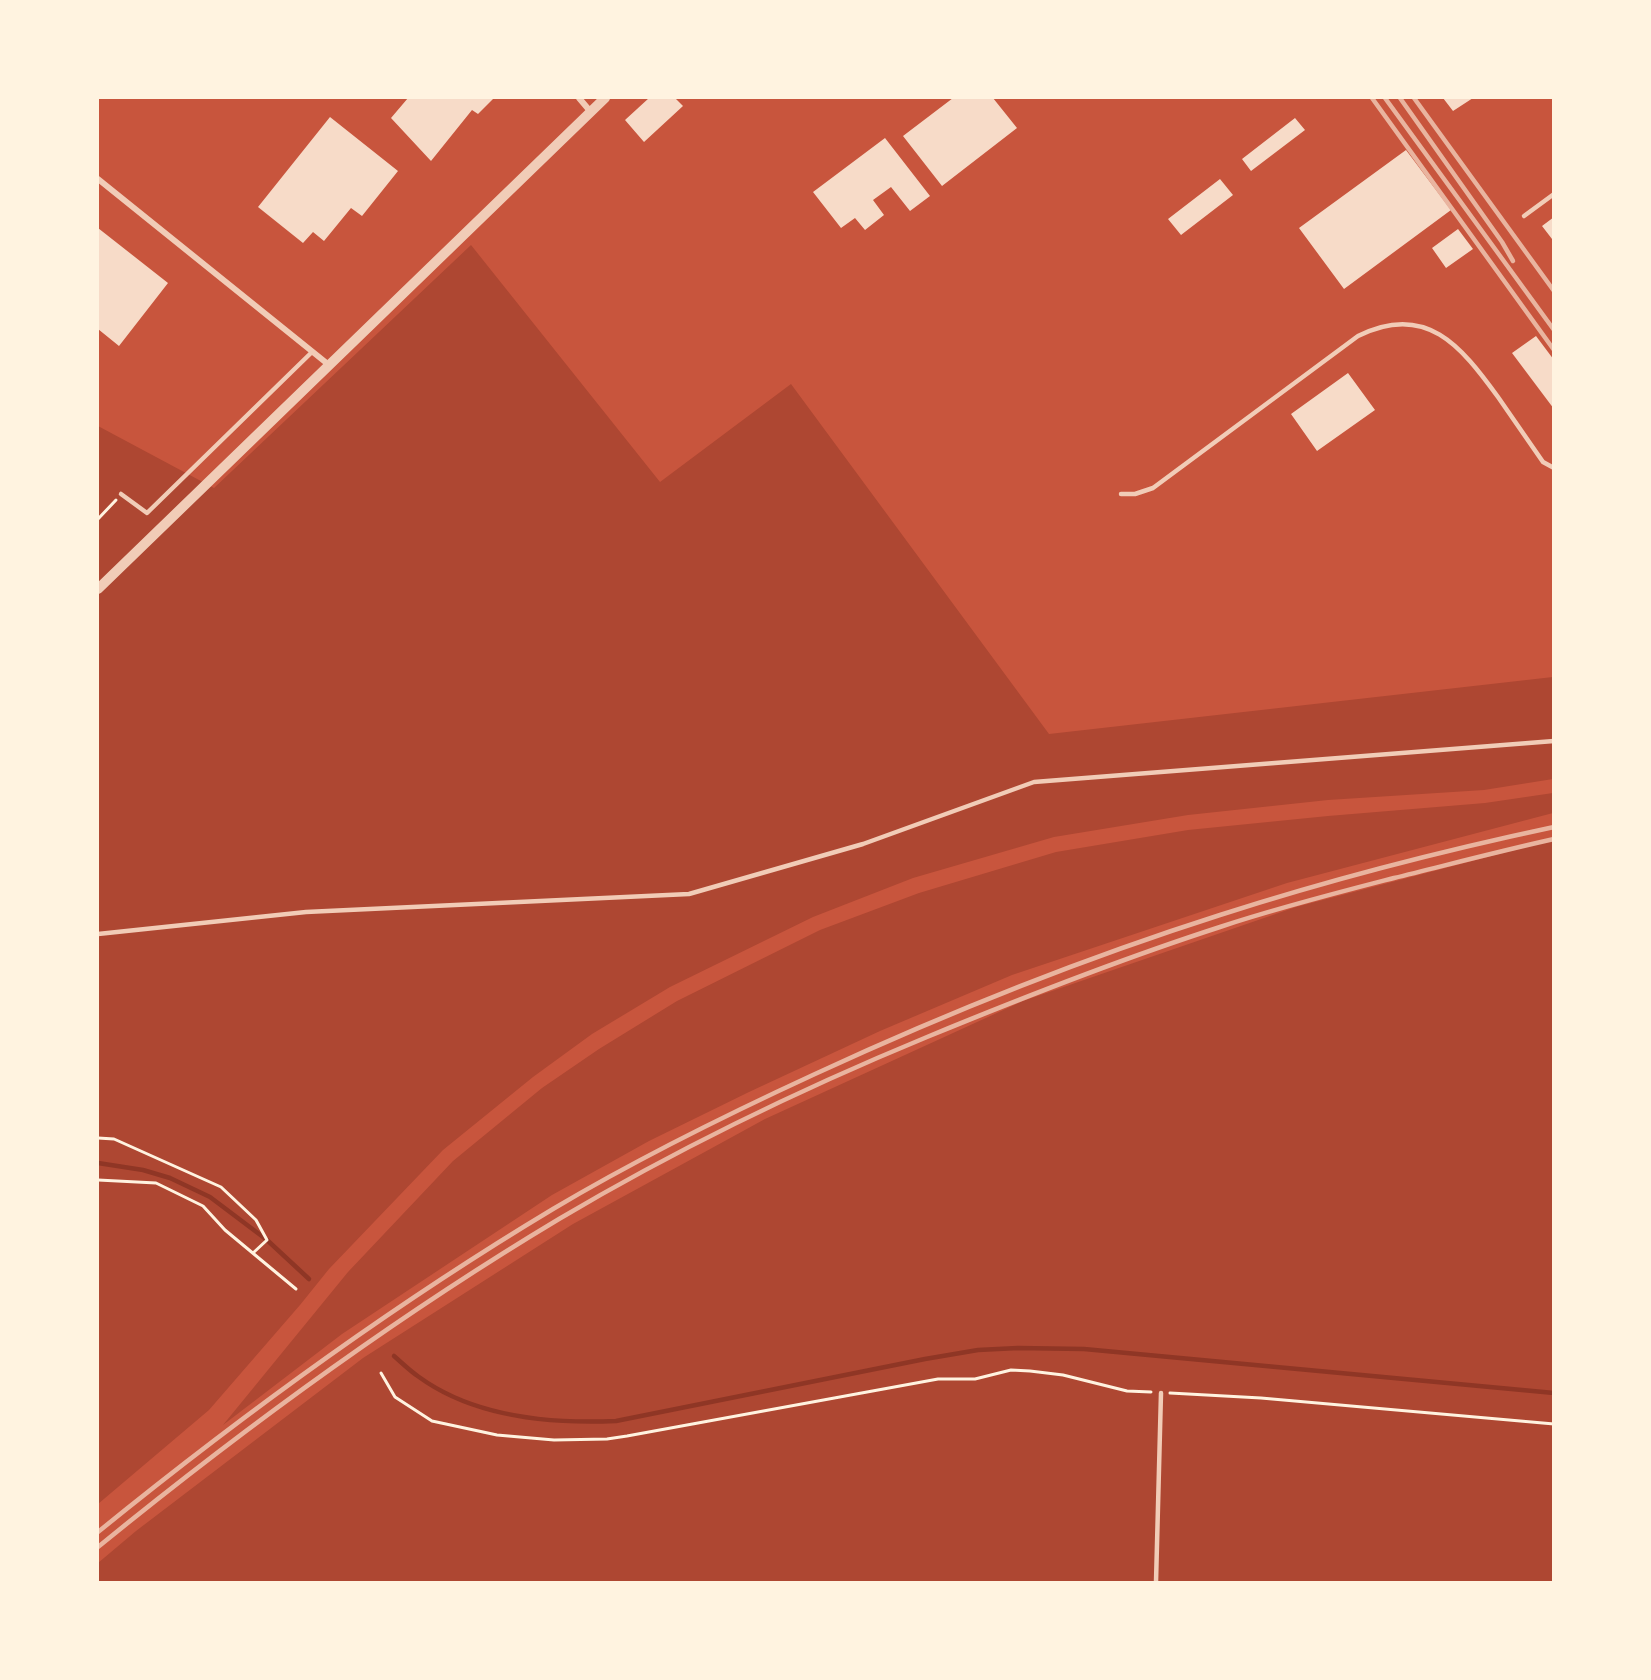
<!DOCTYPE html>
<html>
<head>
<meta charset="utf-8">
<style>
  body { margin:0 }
  #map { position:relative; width:1651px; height:1680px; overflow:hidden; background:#c8553d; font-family:"Asap Condensed",sans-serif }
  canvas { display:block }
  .frame { position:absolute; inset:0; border:99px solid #fff3e0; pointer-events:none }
</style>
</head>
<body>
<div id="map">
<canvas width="1651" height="1680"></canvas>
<div class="frame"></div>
</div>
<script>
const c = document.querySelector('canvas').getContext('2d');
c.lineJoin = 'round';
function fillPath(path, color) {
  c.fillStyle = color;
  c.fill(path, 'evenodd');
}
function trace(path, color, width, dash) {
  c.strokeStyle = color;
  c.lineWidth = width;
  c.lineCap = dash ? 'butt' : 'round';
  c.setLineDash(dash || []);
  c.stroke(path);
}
const green = new Path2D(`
  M471 245 660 482 791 384 1049 734 1553 677V779L1484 790 1328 800 1188 815 1054 837 913 878 813 917 670 987 592 1034 533 1077 443 1150 329 1269 300 1305 209 1410 98 1504V426L214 488Z
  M1553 793V813L1287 883 1012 975 880 1031 749 1092 649 1141 552 1195 342 1334 223 1425 348 1272 453 1161 542 1088 599 1049 677 1001 820 930 919 893 1056 852 1188 830 1328 816 1485 803Z
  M1553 840V1582H98V1563L136 1531 363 1358 573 1224 765 1119 1023 1001 1296 907Z`);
const stream = new Path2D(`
  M98 1163 143 1170 170 1178 210 1197 267 1240 309 1279
  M394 1356C402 1363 410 1371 419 1377 474 1417 550 1424 616 1421L925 1359 978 1350 1018 1348 1084 1349 1554 1393`);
const building = new Path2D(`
  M408 98H494L478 114 472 110 431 161 391 118Z
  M649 98H675L683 106 644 142 625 120Z
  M953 98H993L1017 128 942 186 903 136Z
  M1443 98H1473L1453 111Z
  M330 117 398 171 362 216 351 208 324 241 313 232 303 243 258 207Z
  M1295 118 1305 130 1251 171 1242 159Z
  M885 138 930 196 910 211 891 187 873 200 884 215 865 230 855 218 841 228 813 192Z
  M1406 150 1451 210 1344 289 1299 228Z
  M1220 179 1233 195 1181 235 1168 219Z
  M1554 217V238L1552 239 1542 226Z
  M98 228 168 283 119 346 98 329Z
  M1458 229 1473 249 1446 268 1432 248Z
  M1536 336 1554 360V409L1512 353Z
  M1348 373 1375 410 1317 451 1291 414Z`);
const path = new Path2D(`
  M98 519 116 500
  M98 1138 114 1139 221 1187 256 1220 267 1240 253 1253
  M98 1180 156 1183 203 1206 225 1230 296 1289
  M381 1373 395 1397 432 1421 497 1435 554 1440 607 1439 627 1436 938 1379H975L1011 1370 1030 1371 1063 1375 1127 1391 1151 1392
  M1170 1393 1261 1398 1554 1424`);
const service = new Path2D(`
  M1524 216 1554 194
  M121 494 147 513 312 352
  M1121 494H1135L1153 488 1358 336C1426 302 1461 346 1498 397 1513 419 1528 440 1543 462L1554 468
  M98 934 306 912 689 894 863 844 1034 782 1554 741
  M1156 1582 1161 1393`);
const minor = new Path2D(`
  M579 98 590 111
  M98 179 329 365`);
const tertiary = new Path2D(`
  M98 589 605 98`);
const rail = new Path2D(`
  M1372 98 1554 350
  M1385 98 1554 330
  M1400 98 1502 242 1513 261
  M1414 98 1554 291
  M98 1532C242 1415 393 1305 553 1209 637 1159 726 1115 815 1074 947 1013 1082 959 1220 915 1329 880 1441 851 1554 827
  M98 1547C244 1428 397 1316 559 1219 677 1149 801 1089 927 1037 1024 997 1121 959 1220 927 1277 908 1336 893 1394 878 1447 865 1500 851 1554 839`);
fillPath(green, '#ae4732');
trace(stream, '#8f3625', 4.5);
fillPath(building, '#f7dbc8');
trace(path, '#fff3e0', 3);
trace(service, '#f1ccb7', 4.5);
trace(minor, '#f1ccb7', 6);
trace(tertiary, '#f1ccb7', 10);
trace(rail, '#e9b49f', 4.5);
</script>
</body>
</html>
